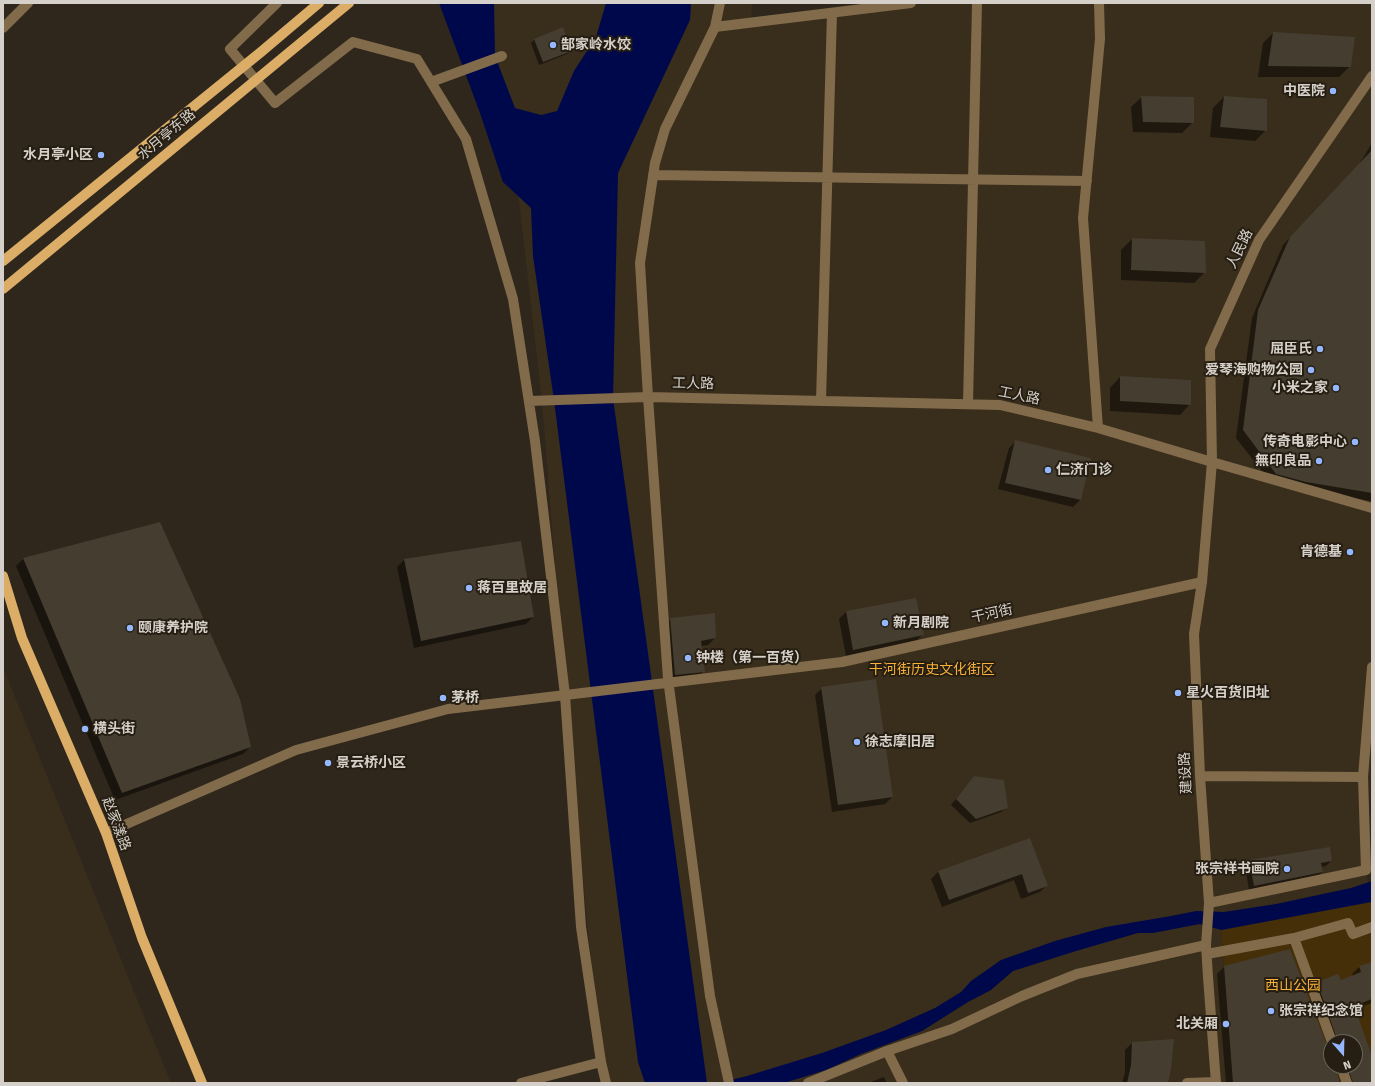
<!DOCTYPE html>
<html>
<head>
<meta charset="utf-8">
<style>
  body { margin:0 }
  #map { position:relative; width:1375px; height:1086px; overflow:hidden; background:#2f271c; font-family:"Fira Sans",sans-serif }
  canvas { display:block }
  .frame { position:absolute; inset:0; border:4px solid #d5d0c9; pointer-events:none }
  .north { position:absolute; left:1323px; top:1034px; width:40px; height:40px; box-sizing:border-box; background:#261e12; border:1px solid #6c655b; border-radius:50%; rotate:160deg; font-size:11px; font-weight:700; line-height:16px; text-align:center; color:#d5d0c9 }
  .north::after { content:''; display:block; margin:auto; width:14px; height:18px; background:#94b7fd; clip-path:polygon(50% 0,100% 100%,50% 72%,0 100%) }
</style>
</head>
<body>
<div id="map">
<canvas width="1375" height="1086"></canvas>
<div class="frame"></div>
<div class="north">N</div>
</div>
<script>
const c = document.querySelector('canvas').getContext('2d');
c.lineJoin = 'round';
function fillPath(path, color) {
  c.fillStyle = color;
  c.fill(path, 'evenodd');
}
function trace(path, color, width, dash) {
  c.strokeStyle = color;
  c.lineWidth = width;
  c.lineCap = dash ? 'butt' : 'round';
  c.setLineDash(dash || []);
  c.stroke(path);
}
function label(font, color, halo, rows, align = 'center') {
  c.font = font + ' "Fira Sans","Noto Sans SC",sans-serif';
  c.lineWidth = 4;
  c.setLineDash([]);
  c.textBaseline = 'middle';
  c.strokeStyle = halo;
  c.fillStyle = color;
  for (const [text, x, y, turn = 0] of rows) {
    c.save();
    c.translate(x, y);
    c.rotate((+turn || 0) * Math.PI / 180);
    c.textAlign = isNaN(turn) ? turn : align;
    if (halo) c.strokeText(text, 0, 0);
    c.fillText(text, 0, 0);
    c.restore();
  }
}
const built = new Path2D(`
  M470 3H752L751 22 911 3H1372V732L1366 870 1371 902 1221 930 1233 1083H606L601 1062 565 695 542 401 509 114Z
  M3 667 171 1083H3Z`);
const green = new Path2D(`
  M1372 902V1083H1233L1221 930ZM1331 1042H1355V1066H1331Z`);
const water = new Path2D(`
  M439 3H494L495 56 515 108 541 115 557 111 574 71 596 37 606 3H691L690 20 618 173 613 398 707 1083H645L638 1062 554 400 533 256 531 208 503 182 480 113Z
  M1372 881 1371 902 1221 930 1200 924 1153 933H1138L1076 951 1013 971 991 990 968 1002 922 1031 861 1054 826 1070 784 1083H718L747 1076 822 1053 886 1030 935 1008 961 992 971 981 1001 960 1055 941 1106 927 1171 916 1196 911 1224 912 1276 904 1351 888Z`);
const shadow = new Path2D(`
  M562 29 571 50 567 54 539 65 531 43 534 40Z
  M1273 33 1350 66 1339 77H1258L1263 43Z
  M1142 97 1193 122 1182 133 1133 132 1131 107Z
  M1224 97 1266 130 1255 141 1210 137 1213 108Z
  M1372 143V501L1298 489 1269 480 1236 438 1252 318 1283 245 1357 168Z
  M1132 239 1205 272 1194 283 1121 280V250Z
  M1120 377 1190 404 1180 415 1110 411V388Z
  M1016 441 1090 458 1080 500 1073 507 998 489 1009 448Z
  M23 559 250 747 243 754 115 800 16 566Z
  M404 560 533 617 526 624 414 648 397 567Z
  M846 612 923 634 916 641 846 656 839 619Z
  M671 619 715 638 708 645 701 646 704 671 697 678 668 682 664 626Z
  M822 688 892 797 885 804 832 812 815 695Z
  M974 777 1007 807 1001 812 970 823 951 805Z
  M1030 839 1047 885 1040 892 1021 899 1014 880 942 907 931 879 938 872Z
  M1250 861H1331L1326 866 1321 867 1322 872 1317 877 1249 890 1245 866Z
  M1372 963V1003L1354 1009 1372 1058V1083H1344L1340 1071 1335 1066H1355V1042H1331L1310 989 1317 982 1340 981 1353 976 1352 974 1359 967Z
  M1224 967 1331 1049V1066H1334L1340 1083H1226L1217 974Z
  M1132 1043 1167 1083H1122L1125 1073V1050Z
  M884 1077 887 1083H868Z`);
const building = new Path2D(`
  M563 27 572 51 543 62 534 39Z
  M1273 32 1355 37 1351 67 1268 66Z
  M1141 96 1194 97V123L1143 122Z
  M1224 96 1267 99V131L1220 127Z
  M1372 150V493L1306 482 1276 474 1243 430 1258 310 1290 237Z
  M1132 238 1205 241 1206 273 1131 270Z
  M1120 376 1191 380V405L1120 401Z
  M1015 440 1091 458 1081 500 1005 483Z
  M160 522 240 699 251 747 122 793 23 558Z
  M521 541 534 617 421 641 404 559Z
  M916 598 924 635 853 650 846 611Z
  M715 613 716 638 701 641 705 672 675 675 670 618Z
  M876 679 893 797 838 805 821 687Z
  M974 776 1004 780 1008 808 976 819 956 799Z
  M1030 838 1048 886 1028 893 1022 874 949 900 938 871Z
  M1330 847 1332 861 1321 863 1323 872 1254 886 1249 860Z
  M1290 949 1331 1056V1066H1335L1340 1083H1233L1224 966Z
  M1372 962V999L1354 1006 1372 1056V1083H1353L1348 1068 1355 1066V1042H1338L1317 982 1338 974 1341 980 1361 972 1359 966Z
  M1174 1039 1171 1069 1168 1083H1127L1131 1065 1132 1042Z`);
const minor = new Path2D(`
  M277 3 230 49 275 103 353 42 417 59 466 139 513 299 535 441 565 695 581 927 601 1062 606 1083
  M720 3 715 27 665 129 655 163 640 263 648 397 668 679 710 996 729 1083
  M715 27 911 3
  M3 28 28 3
  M431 82 502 56
  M653 175 1087 181
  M529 401 648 397 1000 405 1098 428 1212 462 1372 508
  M821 401 832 13
  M968 404 977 3
  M1098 428 1083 218 1100 39 1099 3
  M1200 776 1363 777
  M106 833 296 750 448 709 842 662 1202 582
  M1209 903 1366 870 1363 777 1372 667
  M1294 938 1332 1042
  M1207 954 1294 938 1348 923 1353 934 1372 927
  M887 1051 903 1083
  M1341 1066 1347 1083
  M521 1083 601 1062
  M808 1083 887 1051 952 1029 1022 996 1077 974 1206 945
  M1187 1083 1216 1082
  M1216 1083 1208 977 1206 945 1209 903 1200 776 1194 634 1202 582 1212 462 1210 349 1259 240 1372 76`);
const major = new Path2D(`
  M3 261 261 52 319 3
  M3 289 349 3
  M3 576 22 638 106 833 142 938 202 1083`);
const markers = [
  [553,45,4,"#94b7fd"],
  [1333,91,4,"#94b7fd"],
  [101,155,4,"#94b7fd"],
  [1320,349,4,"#94b7fd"],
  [1311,370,4,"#94b7fd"],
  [1336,388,4,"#94b7fd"],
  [1355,442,4,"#94b7fd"],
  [1319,461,4,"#94b7fd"],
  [1048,470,4,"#94b7fd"],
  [1350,552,4,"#94b7fd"],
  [469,588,4,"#94b7fd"],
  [885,623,4,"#94b7fd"],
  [130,628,4,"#94b7fd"],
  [688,658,4,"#94b7fd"],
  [1178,693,4,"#94b7fd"],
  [443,698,4,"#94b7fd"],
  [85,729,4,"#94b7fd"],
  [857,742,4,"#94b7fd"],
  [328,763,4,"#94b7fd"],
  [1287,869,4,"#94b7fd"],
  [1271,1011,4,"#94b7fd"],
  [1226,1024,4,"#94b7fd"]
];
const poiNames = [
  ["郜家岭水饺",561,45],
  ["中医院",1325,91,"right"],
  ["水月亭小区",93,155,"right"],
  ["屈臣氏",1312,349,"right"],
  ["爱琴海购物公园",1303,370,"right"],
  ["小米之家",1328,388,"right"],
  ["传奇电影中心",1347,442,"right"],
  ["無印良品",1311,461,"right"],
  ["仁济门诊",1056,470],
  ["肯德基",1342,552,"right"],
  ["蒋百里故居",477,588],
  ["新月剧院",893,623],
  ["颐康养护院",138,628],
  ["钟楼（第一百货）",696,658],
  ["星火百货旧址",1186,693],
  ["茅桥",451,698],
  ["横头街",93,729],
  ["徐志摩旧居",865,742],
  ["景云桥小区",336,763],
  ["张宗祥书画院",1279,869,"right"],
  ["张宗祥纪念馆",1279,1011],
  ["北关厢",1218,1024,"right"]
];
const streetNames = [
  ["水月亭东路",167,135,-40],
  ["人民路",1240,249,-64],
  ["工人路",693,384,1],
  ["工人路",1019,396,11],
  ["干河街",992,614,-12],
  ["建设路",1186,773,-93],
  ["赵家漾路",116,824,69]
];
const parkNames = [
  ["干河街历史文化街区",932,670],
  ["西山公园",1293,986]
];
fillPath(built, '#392d1c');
fillPath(green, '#452f09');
fillPath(water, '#00084c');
fillPath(shadow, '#0007');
fillPath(building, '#453d30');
trace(minor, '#816b4b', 10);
trace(major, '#dbad67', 10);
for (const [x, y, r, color] of markers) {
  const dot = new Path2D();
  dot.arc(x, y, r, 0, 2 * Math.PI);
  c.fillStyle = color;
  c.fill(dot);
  trace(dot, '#261e12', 1.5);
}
label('bold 14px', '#d5d0c9', '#261e12', poiNames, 'left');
label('14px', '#d5d0c9', '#261e12', streetNames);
label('14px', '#f7b138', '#261e12', parkNames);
</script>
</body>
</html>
